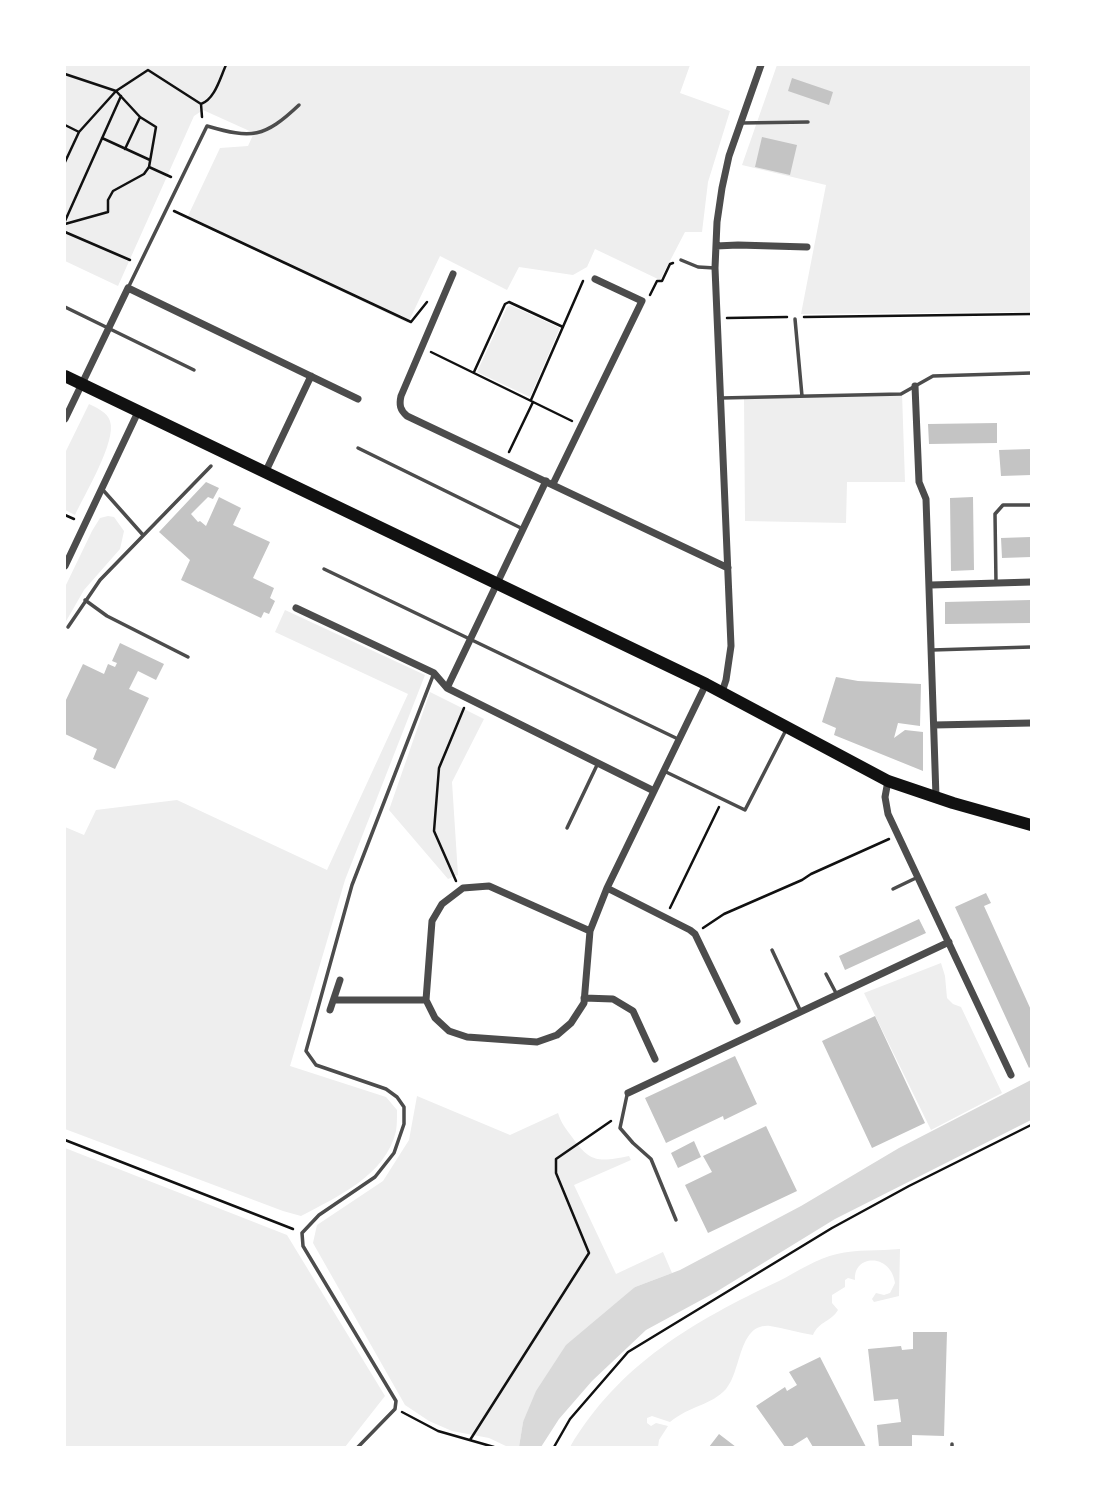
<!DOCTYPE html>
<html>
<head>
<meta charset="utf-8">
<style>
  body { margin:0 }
  #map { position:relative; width:1096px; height:1512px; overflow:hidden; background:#fff; font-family:Spectral,serif }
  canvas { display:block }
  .frame { position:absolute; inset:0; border:66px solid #fff; pointer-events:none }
</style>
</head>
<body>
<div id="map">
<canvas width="1096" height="1512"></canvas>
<div class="frame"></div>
</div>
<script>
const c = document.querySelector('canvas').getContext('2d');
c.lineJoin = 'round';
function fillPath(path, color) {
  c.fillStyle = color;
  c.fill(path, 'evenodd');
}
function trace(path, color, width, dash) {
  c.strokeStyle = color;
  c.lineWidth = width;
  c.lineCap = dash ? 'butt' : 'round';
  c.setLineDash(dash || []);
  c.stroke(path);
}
const green = new Path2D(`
  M65 65H690L680 93 730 111 708 182 702 232H685L660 280 595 249 587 267 573 275 519 267 507 290 440 256 408 323 187 218 220 148 248 146 254 133 203 110 194 116 118 286 65 261Z
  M777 65H1031V312L801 314 826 185 742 165Z
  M510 305 560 328 530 397 477 372 507 307Z
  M902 393 905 482H847L846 523 745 521 744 398Z
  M89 404C97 408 107 412 110 421 117 441 84 495 75 515L65 510V453Z
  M108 516 114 517 124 531 120 549 84 590 65 623V587L92 531 100 518Z
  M285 610 425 675 345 880 290 1066 386 1097 397 1110C397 1117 397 1125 396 1131 386 1175 337 1197 301 1216L283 1211 65 1129V827L84 835 96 810 177 800 327 870 408 694 275 632Z
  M430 692 484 719 452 782 458 875 448 879 389 810Z
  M941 963 945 976 947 998 953 1004 961 1007 1002 1093 931 1130 864 993Z
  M417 1096 510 1135 558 1113C561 1123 566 1129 572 1137 590 1163 599 1162 629 1156L631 1160 574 1185 616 1274 663 1252 672 1273 635 1287 523 1422 519 1447H508L489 1438 452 1431 429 1421 405 1405 313 1243 317 1225 383 1181 409 1140Z
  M65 1148 287 1235 385 1396 345 1447H65Z
  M900 1249 899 1296 874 1302 872 1299 876 1293 884 1295 890 1293 895 1283C891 1253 853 1254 855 1280L848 1278 845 1280V1287L832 1295V1303L838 1310C831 1322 819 1321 813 1335 799 1333 784 1328 770 1326 738 1323 742 1371 726 1389 712 1405 689 1406 670 1422L652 1416 647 1418V1423L651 1426 656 1423 668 1426 659 1440 658 1447H570C619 1364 694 1321 779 1281 797 1272 817 1258 837 1254 856 1249 880 1251 900 1249Z`);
const water = new Path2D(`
  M1031 1080V1120L835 1219 716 1292 646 1330 592 1381 559 1419 541 1447H519L523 1422 536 1391 566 1345 635 1287 680 1270 801 1206 899 1148Z`);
const building = new Path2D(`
  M792 78 833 92 829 105 788 91Z
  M762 137 797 145 790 175 755 167Z
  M997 423V443L929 444 928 424Z
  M1031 449V475L1001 476 999 450Z
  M206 482 219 488 213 499 208 497 191 514 198 522 200 521 206 526 219 497 241 508 233 525 270 542 253 578 274 588 270 598 275 601 269 614 264 612 261 618 181 580 190 560 159 532Z
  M973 497 974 570 951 571 950 498Z
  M1031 537V557L1002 558 1001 538Z
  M1031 600V623L945 624V602Z
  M120 643 164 664 156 680 138 671 129 689 149 698 115 769 93 759 97 749 65 734V702L83 664 104 674 108 664 115 667 117 663 112 661Z
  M836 677 858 681 921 684 920 726 898 723 894 738 905 730 923 732V771L834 735 836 728 822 722Z
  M986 893 991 903 984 906 1031 1010V1066L1029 1068 955 907Z
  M919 919 926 933 845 970 839 956Z
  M875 1016 925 1123 872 1148 822 1041Z
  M735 1056 757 1104 724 1120 723 1116 666 1143 645 1098Z
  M766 1126 797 1191 708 1233 685 1185 712 1172 703 1156Z
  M694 1141 701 1157 678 1168 671 1153Z
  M913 1332H947L944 1436 912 1435V1447H879L877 1425 901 1422 898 1399 874 1401 868 1349 901 1346 902 1350 913 1349Z
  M820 1357 866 1447H813L807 1437 791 1447H785L756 1406 785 1387 787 1391 797 1385 789 1372Z
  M719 1434 736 1447H709Z`);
const path = new Path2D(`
  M65 74 116 91 148 70 201 104 202 117
  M201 104C215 99 220 78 226 65
  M65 125 79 132 65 162
  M102 138 150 160
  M125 149 140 117
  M149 167 171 177
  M174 211 411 322 427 302
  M65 221 121 96
  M65 224 108 212V200L113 191 144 174 149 167 156 127 140 117 116 91 79 132
  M65 232 130 260
  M650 295 657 281H662L670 264 673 263
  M804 317 1031 314
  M727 318 787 317
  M431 352 572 421
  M474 372 505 304 509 302 563 327
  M531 400 583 281
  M509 452 533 402
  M65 515 74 519
  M456 881 434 831 439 768 464 708
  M670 908 719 807
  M703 928 724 914 802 880 811 874 889 839
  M65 1140 293 1229
  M402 1412 438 1431 494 1447
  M470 1440 589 1253 556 1173V1159L611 1121
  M554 1447 570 1419 628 1352 832 1228 909 1186 1031 1125`);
const service = new Path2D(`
  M741 123 808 122
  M681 260 698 267 715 268
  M128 288 207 126C252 139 264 138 299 105
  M65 307 194 370
  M795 319 802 396
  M721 398 901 394 933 376 1031 373
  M358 448 523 529
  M103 490 143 535
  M324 569 678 739
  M996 583 995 514 1003 505H1031
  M85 600 107 616 188 657
  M68 627 100 580 211 466
  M932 650 1031 647
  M664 771 745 810 786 730
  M567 828 598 763
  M893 889 918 877
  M772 950 801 1012
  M826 974 836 993
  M627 1095 620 1128 633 1143 651 1159 676 1220
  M358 1447 395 1409 396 1401 303 1246 302 1233 319 1215 375 1177 394 1153 404 1124V1107L397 1097 386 1089 316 1065 306 1051 352 885 434 673
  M952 1447V1444`);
const minor = new Path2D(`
  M716 246 738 245 807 247
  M453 274 401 396C399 405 400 410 407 416L728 568
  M915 386 919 482 926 499 936 797
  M65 419 128 288 358 399
  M265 473 311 376
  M553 484 642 301 595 279
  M65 566 138 412
  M931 585 1031 582
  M296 608 434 673 447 688 654 791
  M447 688 546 481
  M722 692 726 680 731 646 715 268 717 222 722 188 729 156 761 65
  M934 725 1031 723
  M888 781 885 797 888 814 1011 1075
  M607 888 690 930 695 934 737 1021
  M590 931 489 886 463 888 442 904 432 921 426 1000 435 1018 449 1031 467 1037 537 1042 557 1035 571 1023 584 1003 590 931 607 888 706 684
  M584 998 613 999 633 1011 655 1059
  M334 1000H426
  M330 1010 340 980
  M628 1093 949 942`);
const primary = new Path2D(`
  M65 376 706 684 888 781 953 803 1031 825`);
fillPath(green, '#eee');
fillPath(water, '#d9d9d9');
fillPath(building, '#c4c4c4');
trace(path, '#111', 2.5);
trace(service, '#4c4c4c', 3.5);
trace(minor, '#4c4c4c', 7);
trace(primary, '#111', 12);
</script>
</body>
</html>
